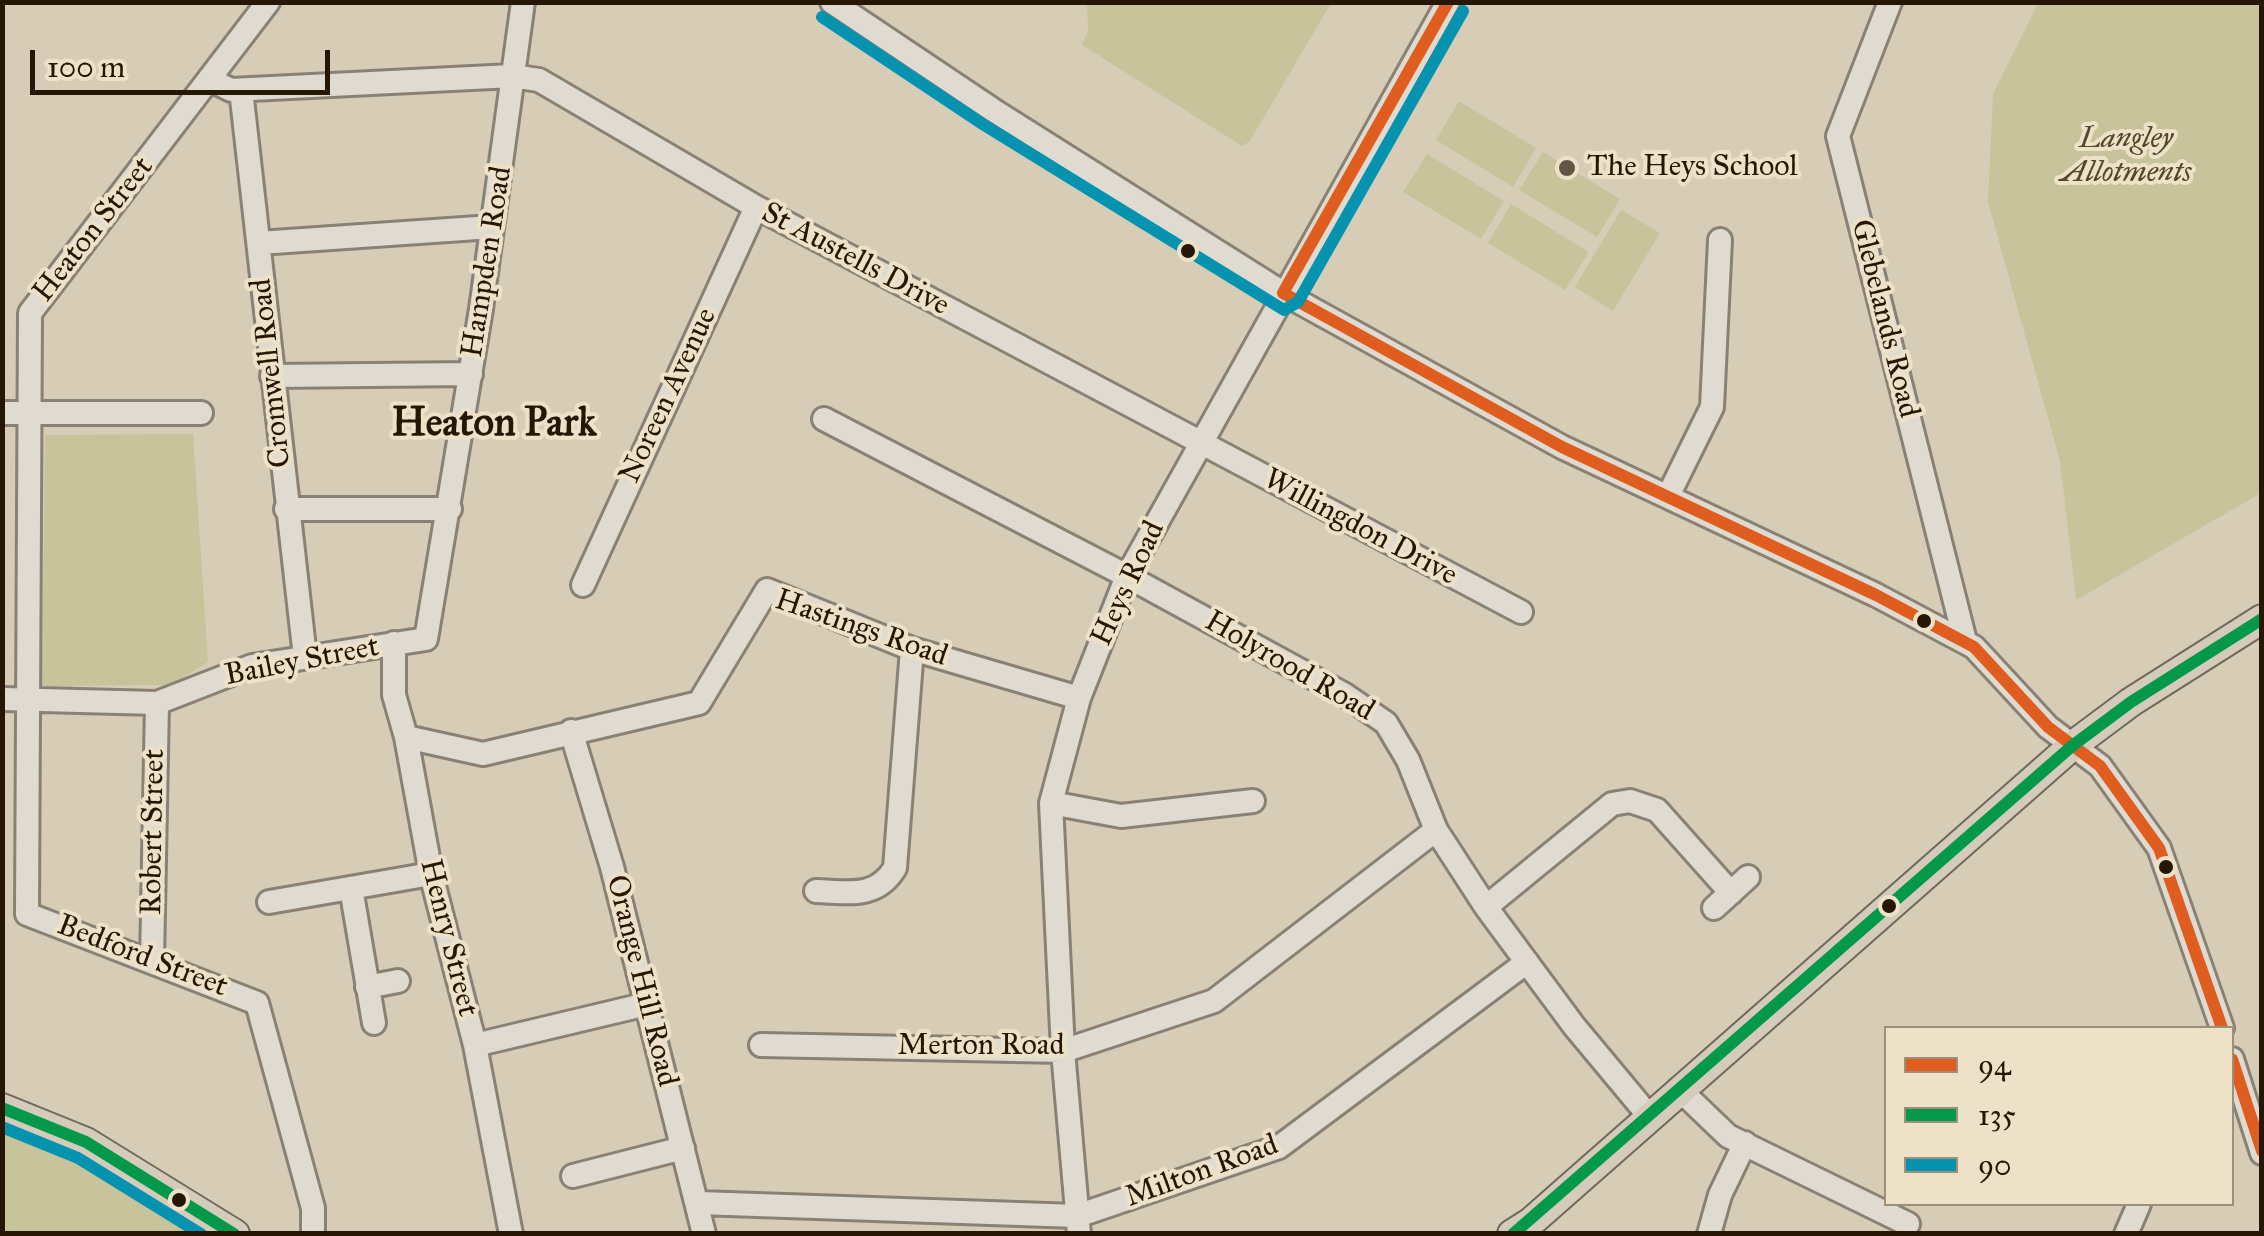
<!DOCTYPE html>
<html>
<head>
<meta charset="utf-8">
<style>
  body { margin:0 }
  #map { position:relative; width:2264px; height:1236px; overflow:hidden; background:#d7cdb7; font-family:"IM FELL Great Primer",serif }
  canvas { display:block }
  .frame { position:absolute; inset:0; border:5px solid #261606; pointer-events:none }
  .legend { position:absolute; left:1884px; top:1026px; width:350px; height:180px; box-sizing:border-box; background:#ede2c8; border:2px solid #9d907a; margin:0; padding:12px 18px; list-style:none; font-size:30px; color:#261606 }
  .legend li { display:flex; align-items:center; gap:20px; height:50px }
  .legend b { width:50px; border:2px solid #9d907a }
  .scale { position:absolute; left:30px; top:50px; width:300px; height:45px; box-sizing:border-box; border:5px solid #261606; border-top:0; padding-left:12px; font-size:30px; line-height:35px; white-space:nowrap; color:#261606; -webkit-text-stroke:8px #ede2c8; paint-order:stroke }
</style>
</head>
<body>
<div id="map">
<canvas width="2264" height="1236"></canvas>
<div class="frame"></div>
<ul class="legend">
<li><b style="height:12px;background:#de5d1f"></b>94</li>
<li><b style="height:12px;background:#04984a"></b>135</li>
<li><b style="height:12px;background:#0693b0"></b>90</li>
</ul>
<div class="scale">100 m</div>
</div>
<script>
const c = document.querySelector('canvas').getContext('2d');
c.lineJoin = 'round';
function fillPath(path, color) {
  c.fillStyle = color;
  c.fill(path, 'evenodd');
}
function trace(path, color, width, dash) {
  c.strokeStyle = color;
  c.lineWidth = width;
  c.lineCap = dash ? 'butt' : 'round';
  c.setLineDash(dash || []);
  c.stroke(path);
}
function label(font, color, halo, rows, align = 'center') {
  c.font = font + ' "IM FELL Great Primer",serif';
  c.lineWidth = 8;
  c.setLineDash([]);
  c.textBaseline = 'middle';
  c.strokeStyle = halo;
  c.fillStyle = color;
  for (const [text, x, y, turn = 0] of rows) {
    c.save();
    c.translate(x, y);
    c.rotate((+turn || 0) * Math.PI / 180);
    c.textAlign = isNaN(turn) ? turn : align;
    if (halo) c.strokeText(text, 0, 0);
    c.fillText(text, 0, 0);
    c.restore();
  }
}
const green = new Path2D(`
  M1087 3V2L1331 3 1250 141 1242 146 1082 45 1088 31Z
  M2038 3H2261V493L2076 600 2060 461 1988 202 1993 94Z
  M1459 101 1536 148 1513 187 1436 140Z
  M1543 152 1620 199 1597 237 1519 190Z
  M1427 154 1504 201 1481 239 1403 192Z
  M1511 204 1589 252 1565 290 1488 243Z
  M1621 210 1660 233 1613 311 1575 287Z
  M193 434 208 662 171 685 42 686 45 435Z
  M2 1129 70 1160 194 1233H3Z`);
const minor = new Path2D(`
  M268 2 30 313 27 914 257 1003 313 1208V1234
  M832 2 993 110 1283 293 1562 447 1876 595 1974 647 2048 727 2100 766 2159 848 2222 1028
  M1890 2 1838 136 1965 641
  M209 79 231 90 512 76 539 80 756 207 1521 612
  M241 90 305 657
  M259 243 492 227
  M272 376 471 374
  M2 413H201
  M824 419 1127 576 1345 695 1386 723 1408 760 1436 830 1486 907 1574 1026 1649 1116
  M1668 496 1712 407 1720 240
  M286 509H450
  M583 585 756 207
  M394 643V695L406 737 431 874 475 1045 511 1234
  M2 699 157 703 252 666 426 639 481 309 523 2
  M571 731 612 867 704 1234
  M406 737 483 754 699 703 767 590 912 649 1079 698
  M1051 803 1121 816 1253 801
  M351 888 374 1023
  M816 891C849 892 876 899 895 868L912 649
  M269 902 431 874
  M1486 907 1612 804 1630 801 1657 810 1731 893
  M1714 908 1748 877
  M152 962 157 703
  M367 987 398 981
  M475 1045 647 1004
  M761 1045 1063 1051 1214 1001 1436 830
  M2232 1059 2262 1153
  M1679 1089 1728 1136 1908 1224
  M573 1176 683 1148
  M699 1203 1077 1216 1279 1147 1527 962
  M1079 1234 1063 1051 1051 803 1079 698 1127 576 1448 2
  M1709 1234 1720 1195 1745 1143
  M2126 1234 2139 1204`);
const major = new Path2D(`
  M2 1108 86 1142 235 1234
  M1512 1234 1531 1222 2072 746 2131 702 2262 619`);
const bus1 = new Path2D(`
  M1283 293 1562 447 1876 595 1974 647 2048 727 2100 766 2159 848 2222 1028
  M1283 293 1448 2
  M2232 1059 2262 1151`);
const bus2 = new Path2D(`
  M2 1108 86 1142 234 1234
  M1513 1234 2072 746 2131 702 2262 619`);
const bus3 = new Path2D(`
  M822 17 984 125 1284 310 1298 302 1463 11
  M2 1127 78 1158 201 1234`);
const markers = [
  [1567,168,10,"#645644"],
  [1188,251,9,"#261606"],
  [1924,621,9,"#261606"],
  [2166,867,9,"#261606"],
  [1889,906,9,"#261606"],
  [179,1200,9,"#261606"]
];
const parkNames = [
  ["Langley",2126,140],
  ["Allotments",2126,174]
];
const poiNames = [
  ["The Heys School",1587,168]
];
const streetNames = [
  ["Heaton Street",94,230,-52],
  ["St Austells Drive",855,260,28],
  ["Hampden Road",488,262,-81],
  ["Glebelands Road",1884,319,76],
  ["Cromwell Road",272,373,-96],
  ["Noreen Avenue",669,396,-65],
  ["Willingdon Drive",1360,528,28],
  ["Heys Road",1129,584,-65],
  ["Hastings Road",861,629,19],
  ["Bailey Street",302,662,-11],
  ["Holyrood Road",1289,667,30],
  ["Robert Street",154,832,-89],
  ["Henry Street",448,938,76],
  ["Bedford Street",142,957,21],
  ["Orange Hill Road",641,981,76],
  ["Merton Road",981,1047],
  ["Milton Road",1202,1172,-20]
];
const districtNames = [
  ["Heaton Park",494,425]
];
fillPath(green, '#c7c39b');
trace(minor, '#898173', 28);
trace(major, '#70685b', 32);
trace(minor, '#e0dbd0', 22);
trace(major, '#d4cbbb', 28);
trace(bus1, '#de5d1f', 12);
trace(bus2, '#04984a', 12);
trace(bus3, '#0693b0', 12);
for (const [x, y, r, color] of markers) {
  const dot = new Path2D();
  dot.arc(x, y, r, 0, 2 * Math.PI);
  c.fillStyle = color;
  c.fill(dot);
  trace(dot, '#ede2c8', 4);
}
label('italic 30px', '#52482c', '#ede2c8', parkNames);
label('30px', '#261606', '#ede2c8', poiNames, 'left');
label('30px', '#261606', '#ede2c8', streetNames);
label('bold 40px', '#261606', '#ede2c8', districtNames);
</script>
</body>
</html>
